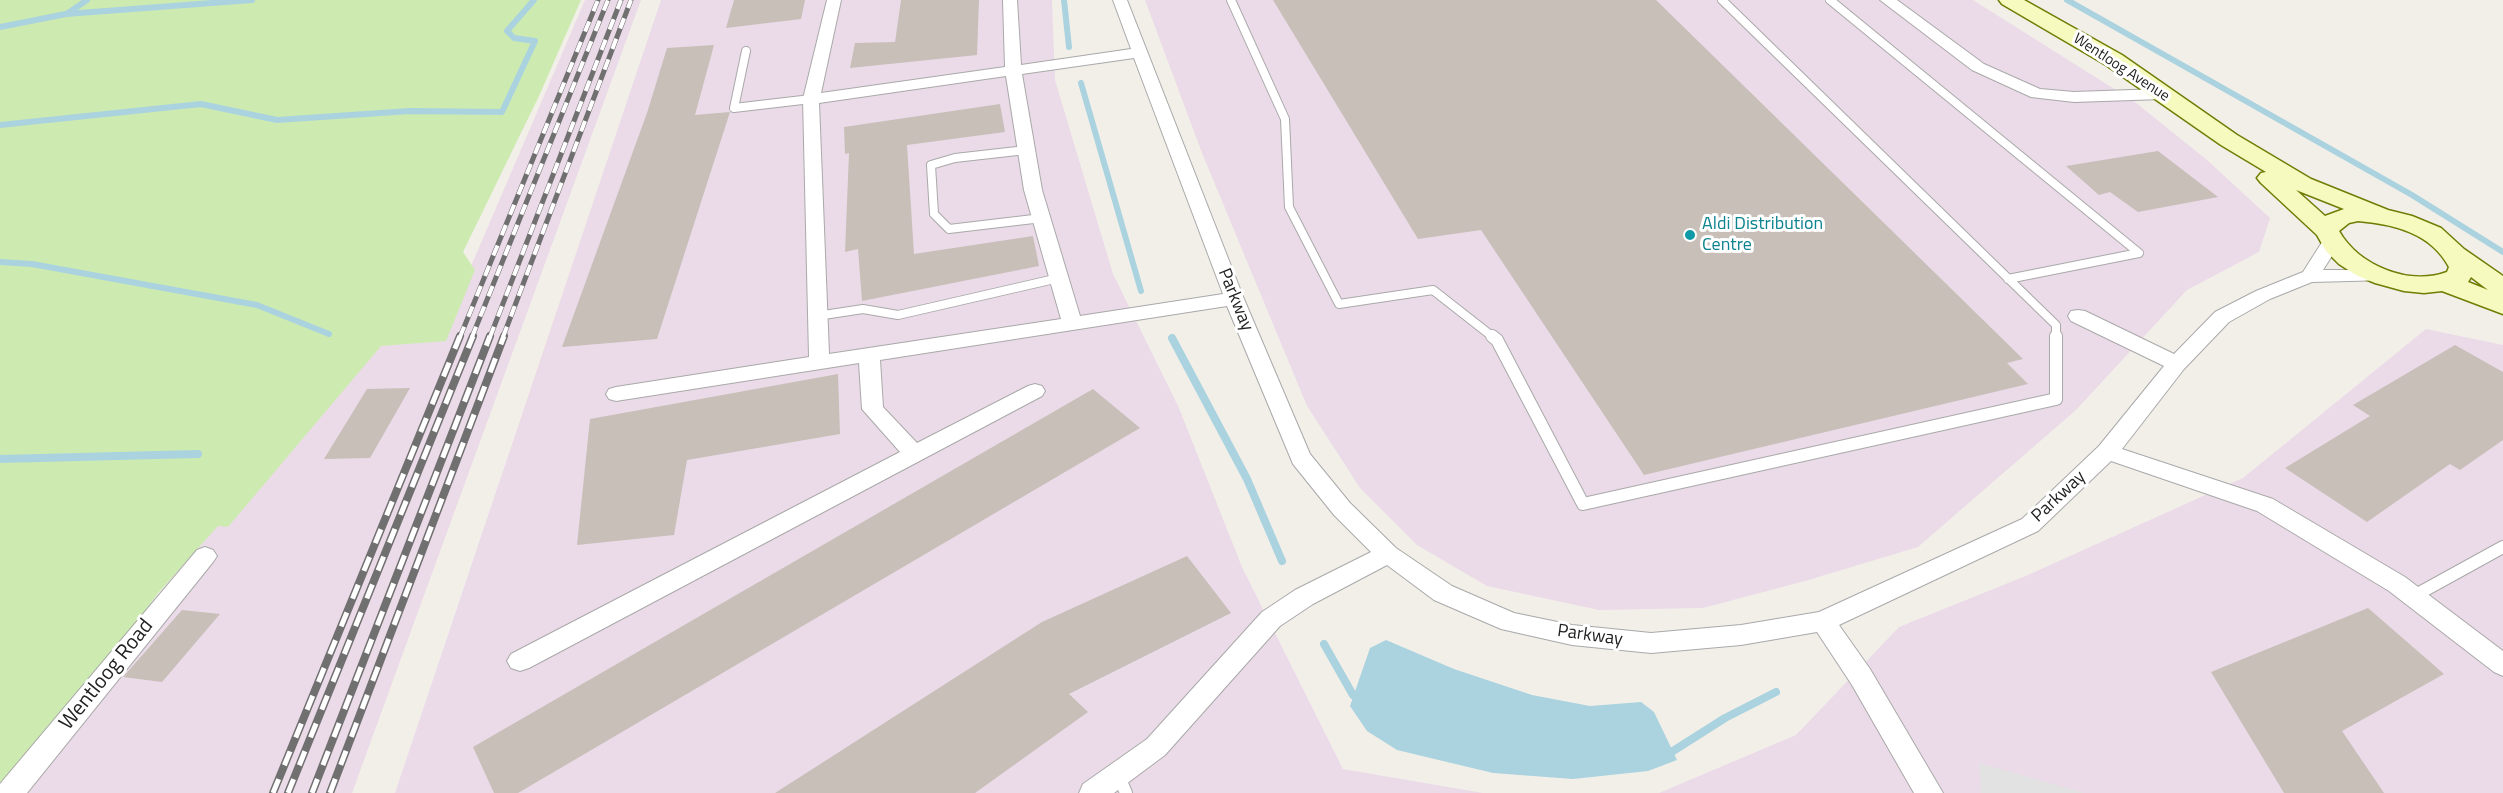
<!DOCTYPE html>
<html>
<head>
<meta charset="utf-8">
<style>
  body { margin:0 }
  canvas { display:block; background:#f2efe9 }
</style>
</head>
<body>
<canvas width="2503" height="793"></canvas>
<script>
const c = document.querySelector('canvas').getContext('2d');
c.lineJoin = 'round';
function fillPath(path, color) {
  c.fillStyle = color;
  c.fill(path, 'evenodd');
}
function trace(path, color, width, dash) {
  c.strokeStyle = color;
  c.lineWidth = width;
  c.lineCap = dash ? 'butt' : 'round';
  c.setLineDash(dash || []);
  c.stroke(path);
}
function label(font, color, halo, rows, align = 'center') {
  c.font = font + ' "Titillium Web",sans-serif';
  c.lineWidth = 6;
  c.setLineDash([]);
  c.textBaseline = 'middle';
  c.strokeStyle = halo;
  c.fillStyle = color;
  for (const [text, x, y, turn = 0] of rows) {
    c.save();
    c.translate(x, y);
    c.rotate((+turn || 0) * Math.PI / 180);
    c.textAlign = isNaN(turn) ? turn : align;
    if (halo) c.strokeText(text, 0, 0);
    c.fillText(text, 0, 0);
    c.restore();
  }
}
const industrial = new Path2D(`
  M585 0H641L352 793H14L220 518 379 344 439 341Z
  M661 0H1052L1055 80 1113 274 1179 408 1242 567 1343 769 1483 793H395Z
  M1145 0H1973L2135 102 2207 160 2270 218 2259 252 2187 290 2076 410 1918 547 1805 581 1703 608 1599 610 1487 586 1417 545 1360 488 1307 406 1202 153Z
  M2426 329 2503 345V793H1659L1796 735 1899 627 2028 575 2243 478Z`);
const grass = new Path2D(`
  M0 0H581L539 96 463 252 475 270 446 341 381 346 228 527 218 526 158 593 114 654 0 789Z`);
const parking = new Path2D(`
  M1979 763 2084 793H1981Z`);
const water = new Path2D(`
  M1386 640 1454 669 1532 695 1590 706 1641 702 1654 712 1677 760 1648 771 1573 779 1493 773 1397 750 1367 731 1350 706 1370 648Z`);
const streamFar1 = new Path2D(`
  M1064 0 1069 47
  M2067 0 2412 195 2503 252
  M68 13 87 0
  M0 27 66 14 252 0
  M1081 83 1141 291
  M0 125 201 104 277 120 410 111 502 112 535 41 514 38 507 31 534 0
  M0 262 32 264 257 305 329 334`);
const stream = new Path2D(`
  M1172 338 1247 479 1282 561
  M0 459 198 454
  M1324 644 1353 695 1360 701
  M1664 754 1673 751 1725 718 1776 692`);
const building = new Path2D(`
  M734 0H805L801 19 726 28Z
  M901 0H979L977 55 850 68 855 43 895 42Z
  M1273 0H1656L2023 359 2007 363 2028 384 1644 475 1481 230 1418 239Z
  M714 45 695 115 730 112 657 339 562 347 647 113 667 48Z
  M1000 104 1005 132 907 145 914 254 1033 236 1039 266 862 301 858 249 845 252 849 153 845 154 844 127Z
  M2158 151 2218 197 2138 212 2110 192 2099 195 2066 166Z
  M2455 345 2503 372V440L2460 470 2450 464 2367 522 2285 468 2370 416 2353 405Z
  M838 374 840 434 687 460 674 535 577 545 590 419Z
  M410 388 370 458 324 459 367 389Z
  M1093 389 1140 428 518 793H494L473 747Z
  M1187 556 1231 613 1069 694 1088 712 975 793H775L1042 622Z
  M2368 608 2444 674 2342 731 2384 793H2284L2211 672Z
  M182 610 220 614 162 682 123 677Z`);
const laneFar1 = new Path2D(`
  M1231 0 1285 119 1289 207 1339 304 1433 290 1493 337
  M1722 0 2056 325V337
  M1830 0 2139 253 2008 279
  M746 51 734 108 811 99
  M1026 150 955 158 931 165 934 214 949 229 1042 218
  M817 316 863 309 898 315 1059 278`);
const lane = new Path2D(`
  M1492 336 1497 340 1583 504 2056 399V336
  M2414 596 2503 547
  M1118 774 1126 793`);
const street = new Path2D(`
  M827 0H841L821 93 1005 67 1003 0H1017L1021 65 1131 49 1113 0H1127L1244 299 1310 454 1350 503 1396 548 1452 586 1514 613 1572 625 1651 633 1741 625 1819 612 2022 519 2099 446 2164 366 2071 321 2068 316 2071 311 2078 310 2085 311 2174 354 2215 312 2256 291 2303 272 2324 239H2338L2340 243 2323 270H2381L2388 272 2391 276 2388 280 2312 282 2270 299 2229 322 2184 369 2122 449 2273 499 2405 577 2503 651V676L2494 672 2389 591 2257 511 2111 461 2038 531 1839 625 1870 669 1943 793H1914L1852 685 1817 632 1741 645 1651 653 1572 645 1501 629 1434 600 1387 565 1313 604 1280 626 1165 755 1114 793H1079L1083 784 1147 739 1262 612 1295 590 1371 552 1334 515 1293 464 1227 306 880 360 883 407 917 443 1028 386 1035 384 1042 386 1045 391 1042 396 529 668 520 671 511 668 507 661 511 654 900 452 862 409 859 363 616 401 609 399 606 394 609 389 616 387 809 357 803 99ZM1134 58 1223 294 1080 316 1042 190 1022 74ZM1006 76 1024 190 1061 319 829 354 819 103Z
  M1880 0H1897L1984 64 2040 89 2074 92 2162 89 2170 94 2162 99 2074 102 2031 97 1972 70Z
  M205 547 213 550 217 556 213 562 27 793H0V784L197 550Z`);
const secondary = new Path2D(`
  M1999 0H2024L2122 55 2237 135 2311 179 2388 210 2412 216 2441 228 2464 249 2503 276V314L2442 291 2424 293 2404 291 2375 283 2356 275 2339 264 2326 251 2317 235 2261 183 2257 178 2261 173 2266 172 2221 145 2106 65 2002 4ZM2296 190 2344 209 2325 216ZM2358 221C2394 224 2431 233 2449 267L2447 272C2409 286 2359 266 2339 231L2349 223ZM2471 277 2488 290 2468 282Z`);
const railFar1 = new Path2D(`
  M460 337 598 0
  M472 337 608 0
  M490 337 621 0
  M503 337 631 0`);
const rail = new Path2D(`
  M273 793 460 336
  M288 793 473 336
  M312 793 490 336
  M330 793 504 336`);
const markers = [
  [1690,235,6,"#0f9aa8"]
];
const farStreetnames = [
  ["Wentloog Avenue",2121,68,33]
];
const cultureNames = [
  ["Aldi Distribution",1702,225],
  ["Centre",1702,246]
];
const streetNames = [
  ["Parkway",1235,300,68],
  ["Parkway",2059,497,-43],
  ["Parkway",1590,636,8]
];
const nearStreetnames = [
  ["Wentloog Road",107,675,-51]
];
fillPath(industrial, '#ebdbe8');
fillPath(grass, '#cdebb0');
fillPath(parking, '#e2e2e2');
fillPath(water, '#aad3df');
trace(streamFar1, '#aad3df', 6);
trace(stream, '#aad3df', 8);
fillPath(building, '#c7bfb8');
trace(laneFar1, '#a9a9a9', 10);
trace(lane, '#a9a9a9', 14);
trace(street, '#a9a9a9', 2);
trace(secondary, '#707d05', 3);
trace(laneFar1, '#fff', 8);
trace(lane, '#fff', 12);
fillPath(street, '#fff');
fillPath(secondary, '#f7fabf');
trace(railFar1, '#707070', 5);
trace(rail, '#707070', 8);
trace(railFar1, '#fff', 4, [11]);
trace(rail, '#fff', 5, [15]);
for (const [x, y, r, color] of markers) {
  const dot = new Path2D();
  dot.arc(x, y, r, 0, 2 * Math.PI);
  c.fillStyle = color;
  c.fill(dot);
  trace(dot, '#fff', 2);
}
label('15px', '#222', '#fff', farStreetnames);
label('18px', '#0d838f', '#fff', cultureNames, 'left');
label('18px', '#222', '#fff', streetNames);
label('21px', '#222', '#fff', nearStreetnames);
</script>
</body>
</html>
